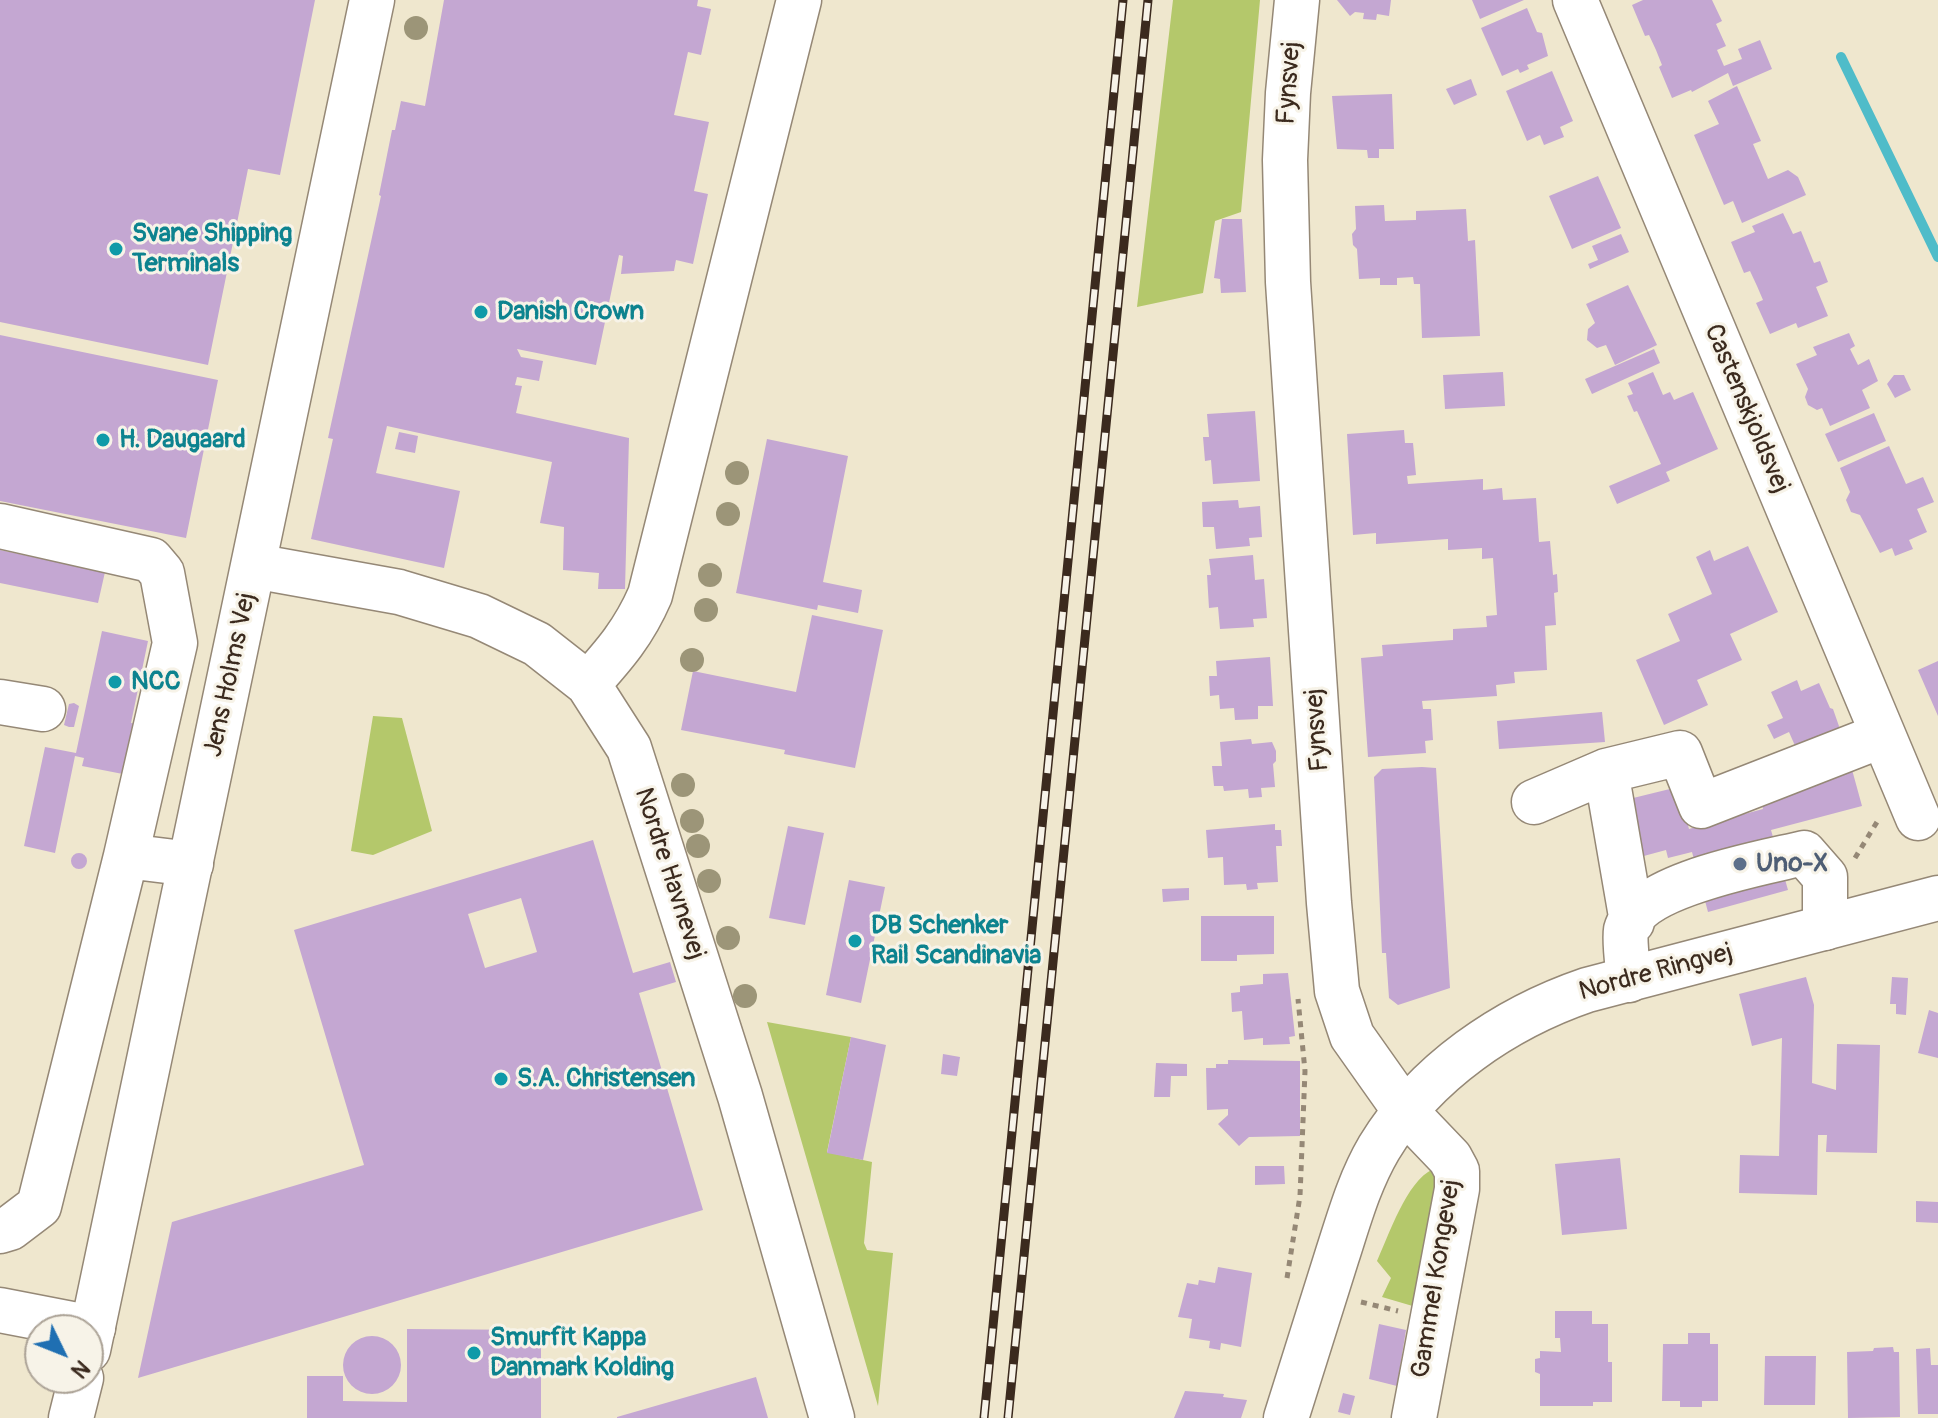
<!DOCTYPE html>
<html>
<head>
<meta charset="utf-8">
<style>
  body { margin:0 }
  #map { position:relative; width:1938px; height:1418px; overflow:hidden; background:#efe7ce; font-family:Pangolin,sans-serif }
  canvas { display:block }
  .north { position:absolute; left:24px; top:1314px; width:80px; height:80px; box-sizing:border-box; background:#f7f3e8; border:2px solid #aca397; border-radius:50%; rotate:133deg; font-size:22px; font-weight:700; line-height:32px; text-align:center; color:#3b2a1e }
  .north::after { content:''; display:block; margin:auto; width:28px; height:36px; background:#1f6fb2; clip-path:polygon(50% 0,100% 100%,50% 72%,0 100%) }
</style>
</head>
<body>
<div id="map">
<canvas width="1938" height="1418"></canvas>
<div class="north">N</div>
</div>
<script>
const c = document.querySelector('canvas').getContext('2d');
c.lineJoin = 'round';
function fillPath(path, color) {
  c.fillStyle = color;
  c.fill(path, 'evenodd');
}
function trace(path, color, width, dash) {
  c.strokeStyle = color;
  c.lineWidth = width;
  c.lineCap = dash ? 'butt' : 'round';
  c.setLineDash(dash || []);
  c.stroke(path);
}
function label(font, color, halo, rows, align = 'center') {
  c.font = font + ' Pangolin,sans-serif';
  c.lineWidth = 6;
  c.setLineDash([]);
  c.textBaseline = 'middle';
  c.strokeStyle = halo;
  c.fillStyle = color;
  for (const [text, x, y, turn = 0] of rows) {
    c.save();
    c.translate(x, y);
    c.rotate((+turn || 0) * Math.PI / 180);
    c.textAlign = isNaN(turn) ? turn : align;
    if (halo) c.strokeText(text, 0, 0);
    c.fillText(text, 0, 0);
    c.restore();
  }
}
const green = new Path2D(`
  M1173 0H1260L1241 212 1215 221 1203 293 1137 307Z
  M373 716 402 718 432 831 373 855 351 851Z
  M767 1022 851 1037 827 1152 872 1162 864 1243 867 1250 893 1253 878 1406Z
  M1433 1169H1438L1416 1307 1382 1297 1391 1278 1377 1261C1389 1235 1406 1182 1433 1169Z`);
const stream = new Path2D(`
  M1841 57 1938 257`);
const building = new Path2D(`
  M0 0H315L280 175 248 169 208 365 0 322Z
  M444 0H698L697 6 711 9 701 55 688 52 674 115 709 122 694 191 708 194 693 264 676 260 674 271 621 274 623 256 619 255 596 365 517 349 521 357 543 361 539 381 517 377 515 385 522 386 516 413 629 438 625 589H598L599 573 563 570 564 527 540 523 552 462 387 426 376 473 460 491 444 568 311 539 333 439 328 438 381 196 379 195 392 130H395L401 101 425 106Z
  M1337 0H1391L1389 16 1377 14 1376 20 1363 19 1364 13 1355 12 1350 16Z
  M1472 0H1524L1480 19Z
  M1643 0H1712L1722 21 1716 24 1726 46 1717 50 1724 66 1742 59 1738 49 1760 40 1772 69 1733 86 1728 73 1692 92 1691 90 1672 98 1659 67 1662 65 1656 50 1649 35 1645 36 1632 5Z
  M1527 8 1537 32 1542 33 1548 56 1527 65 1529 69 1520 73 1518 69 1502 76 1481 28Z
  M1552 71 1573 121 1560 127 1564 137 1544 145 1540 135 1527 141 1506 91Z
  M1471 79 1477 95 1454 105 1446 89Z
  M1737 86 1761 141 1753 144 1768 179 1788 170 1798 177 1806 195 1742 223 1733 201 1724 205 1694 135 1719 124 1708 101Z
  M1392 94 1394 149H1379V158H1368L1367 150 1337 149 1332 96Z
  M1598 176 1621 228 1572 249 1549 196Z
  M1384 205 1385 221 1416 220V211L1466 209 1468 241 1475 240 1480 336 1422 338 1420 284H1414L1413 277 1397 278V285H1380V278L1359 279 1357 249 1353 245 1352 234 1356 229 1355 206Z
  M1783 213 1793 234 1801 231 1814 263 1820 261 1828 282 1816 287 1828 316 1798 328 1796 323 1770 334 1756 303 1763 300 1757 286 1750 271 1744 273 1731 242 1755 232 1752 226Z
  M1222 219H1242L1246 292 1221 293 1220 279 1214 278Z
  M1621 234 1629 252 1590 269 1588 264 1598 260 1592 246Z
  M1628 285 1657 345 1615 365 1606 345 1597 348 1587 340 1588 329 1595 323 1586 304Z
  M1849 333 1855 346 1850 349 1858 365 1869 359 1878 381 1862 390 1870 408 1830 426 1822 408 1817 410 1808 405 1805 397 1808 389 1796 364 1817 355 1813 347Z
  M0 335 218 380 186 538 0 501Z
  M1654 349 1660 363 1592 394 1585 379Z
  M1503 372 1505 406 1445 409 1443 375Z
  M1653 372 1663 395 1670 392 1674 400 1693 392 1718 449 1666 472 1670 481 1617 504 1609 486 1661 464 1637 411 1634 412 1627 396 1633 394 1628 383Z
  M1894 375H1904L1911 390 1895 398 1887 384Z
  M1255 411 1260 481 1213 484 1211 460 1205 461 1203 437H1209L1207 414Z
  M1874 413 1886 441 1838 462 1825 434Z
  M1404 430 1405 443H1413L1416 475 1407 476 1408 484 1483 479V490L1502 488 1503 500 1536 498 1539 542 1550 541 1553 575 1557 574 1558 592 1554 593 1556 625 1545 626 1547 670 1514 672 1515 683 1496 685 1497 696 1422 701 1423 709H1431L1433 740 1425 741 1426 753 1368 757 1361 658 1383 656 1382 645 1453 640V629L1487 627 1486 616 1497 615 1493 558 1482 559V548L1448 550V539L1376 544V533L1353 535 1347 434Z
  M399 432 418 436 415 453 395 449Z
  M767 439 848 456 823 582 862 590 858 613 818 605 817 610 736 593Z
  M1889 446 1906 484 1923 477 1934 502 1917 509 1927 532 1909 540 1913 549 1895 556 1892 548 1880 553 1860 515 1851 512 1846 500 1850 492 1840 468Z
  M1238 500 1239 508 1260 506 1262 537 1249 538 1250 546 1216 549 1214 527H1203L1202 502Z
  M1748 546 1778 612 1730 634 1742 660 1697 680 1708 705 1664 725 1636 660 1680 641 1668 614 1712 594 1696 557 1710 550 1714 561Z
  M0 550 105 572 98 603 0 583Z
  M1253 555 1255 580 1264 579 1267 618 1253 619 1254 627 1220 629 1218 607 1209 608 1207 575H1211L1209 559Z
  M812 615 883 630 855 768 784 754 785 750 681 730 693 671 796 692Z
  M102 631 148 641 131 723 143 725 133 776 82 766 84 758 75 756 55 853 24 846 45 747 76 753Z
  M1270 657 1273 706H1258V719L1235 720 1234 708 1220 709 1219 695 1210 696 1209 676H1217L1216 661Z
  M1938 661V716L1918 670Z
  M1797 680 1801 691 1819 683 1830 708 1833 709 1840 729 1796 748 1789 732 1774 739 1767 725 1783 718 1771 692Z
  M74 703 79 706 74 727H69L64 725 69 704Z
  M1602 712 1605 742 1499 749 1497 721Z
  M1251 739 1252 744 1272 742 1276 751V761L1273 764 1275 787 1261 788 1262 797 1249 798 1248 789 1224 791 1223 786H1214L1212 766H1222L1220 742Z
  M1851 766 1862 806 1771 830 1788 890 1708 912 1692 852 1668 858 1666 850 1640 857 1625 800 1678 787 1689 829 1763 809 1761 799Z
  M1422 767 1436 768 1450 988 1398 1005 1389 998 1386 953H1382L1374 777 1382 769Z
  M1275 824V830H1281L1282 846H1276L1278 882 1257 883 1258 889 1247 890 1246 884 1224 885 1223 857 1208 858 1206 830Z
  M788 826 824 833 805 925 769 918Z
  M593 840 633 973 670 962 676 982 639 993 703 1210 138 1378 172 1222 364 1165 294 930ZM521 898 537 952 485 968 468 914Z
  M71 861a8 8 0 1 1 16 0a8 8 0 1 1-16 0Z
  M849 880 885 887 861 1003 826 995Z
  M1189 888V900L1163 902 1162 889Z
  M1201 916H1274V954L1237 955V961H1201Z
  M1288 973 1295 1036 1289 1037 1290 1044 1263 1045V1038L1244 1040 1242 1011 1232 1012 1231 993 1240 992V986L1263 984V974Z
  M1806 977 1814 1005 1812 1083 1836 1090 1837 1044 1880 1045 1877 1153 1826 1152 1827 1135H1818L1817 1195 1739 1193 1740 1155 1779 1156 1782 1038 1752 1046 1739 994Z
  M1892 977 1908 978 1906 1015 1896 1014V1004H1890Z
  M1929 1010 1938 1013V1058L1918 1053Z
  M851 1037 886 1045 863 1160 827 1153Z
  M943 1054 960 1057 957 1076 941 1074Z
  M1228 1060 1300 1061V1136L1249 1137 1239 1146 1218 1124 1228 1115V1109L1207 1110 1206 1068H1216V1064H1228Z
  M1156 1063 1187 1064V1076H1171L1170 1097H1154Z
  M1620 1158 1627 1229 1562 1235 1555 1164Z
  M1255 1166H1284L1285 1184 1255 1185Z
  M1916 1201 1938 1202V1223L1916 1222Z
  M1218 1267 1252 1273 1241 1347 1221 1343 1220 1350 1209 1348 1210 1341 1189 1338 1192 1319 1178 1317 1187 1283 1198 1285 1199 1280 1215 1283Z
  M1555 1311H1592V1324H1608V1362H1612V1402H1593V1406H1540V1374L1535 1372V1359L1540 1358V1351L1561 1352 1560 1338H1555Z
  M1379 1324 1406 1330 1397 1386 1369 1379Z
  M407 1329 541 1330V1418H307V1376H343V1401L407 1402Z
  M1688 1333H1710V1344H1718V1401H1702V1407H1680V1401H1662L1663 1344H1688Z
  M343 1365a29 29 0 1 1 58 0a29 29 0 1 1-58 0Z
  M1893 1347 1894 1352H1899L1900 1417 1848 1418 1847 1352 1873 1351 1874 1348Z
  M1930 1348 1931 1365H1938V1414H1918L1916 1349Z
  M1765 1356H1816L1815 1405H1764Z
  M756 1377 768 1418H617V1417Z
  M1185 1391 1224 1394 1223 1397 1247 1400 1241 1418H1174Z
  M1343 1393 1355 1396 1350 1415 1338 1412Z`);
const path = new Path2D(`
  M1855 858 1877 822
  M1287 1278 1300 1196 1305 1071 1298 999
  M1361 1302 1398 1311`);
const minor = new Path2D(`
  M1297 0 1288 93 1285 160 1288 282 1329 903 1337 991 1352 1036 1405 1111 1450 1158 1457 1171V1189L1414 1418
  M1575 0 1918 818
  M0 526 151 560 162 573 175 643 126 856 191 864
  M254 566 399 592 479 616 537 644 588 684 629 748 644 795 740 1096 832 1418
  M588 684C615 654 634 632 650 595L799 0
  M0 702 43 709
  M1606 771 1632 922
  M1534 802 1606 771 1680 753 1701 806 1883 735
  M1629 980C1628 967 1624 942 1626 930 1638 884 1763 863 1804 853L1825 877V928
  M0 1231 10 1228 39 1206 126 856
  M0 1310 93 1328`);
const major = new Path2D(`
  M88 1350 372 0
  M71 1418 81 1378
  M1286 1418C1303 1364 1320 1310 1337 1256 1349 1219 1359 1182 1379 1148 1425 1072 1505 1018 1587 990L1938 898`);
const rail = new Path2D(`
  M984 1418 1123 0
  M1008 1418 1148 0`);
const trees = [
  [416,28],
  [737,473],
  [728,514],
  [710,575],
  [706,610],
  [692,660],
  [683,785],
  [692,821],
  [698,846],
  [709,881],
  [728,938],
  [745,996]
];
const markers = [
  [116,249,8,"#0f9aa8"],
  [481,312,8,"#0f9aa8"],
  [103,440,8,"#0f9aa8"],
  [115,682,8,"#0f9aa8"],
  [1740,864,8,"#5c6f8a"],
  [855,941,8,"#0f9aa8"],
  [501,1079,8,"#0f9aa8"],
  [474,1353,8,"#0f9aa8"]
];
const streetNames = [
  ["Fynsvej",1290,83,-86],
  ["Castenskjoldsvej",1746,409,67],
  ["Jens Holms Vej",231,675,-78],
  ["Fynsvej",1318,730,-94],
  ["Nordre Havnevej",669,874,72],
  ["Nordre Ringvej",1656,973,-15],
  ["Gammel Kongevej",1437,1279,-81]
];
const cultureNames = [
  ["Svane Shipping",132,234],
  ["Terminals",132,264],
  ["Danish Crown",497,312],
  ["H. Daugaard",119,440],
  ["NCC",131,682],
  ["DB Schenker",871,926],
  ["Rail Scandinavia",871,956],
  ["S.A. Christensen",517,1079],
  ["Smurfit Kappa",490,1338],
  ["Danmark Kolding",490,1368]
];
const serviceNames = [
  ["Uno-X",1756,864]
];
fillPath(green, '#b4c86b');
trace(stream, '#4fbcc9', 10);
fillPath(building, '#c4a7d2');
trace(minor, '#958876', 47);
trace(major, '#958876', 47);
trace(path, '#958876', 5, [6, 6]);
trace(minor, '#fff', 44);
trace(major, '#fff', 44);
trace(rail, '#3b2a1e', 9);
trace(rail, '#f7f3e8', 6, [18]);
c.fillStyle = '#9c9578';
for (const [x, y] of trees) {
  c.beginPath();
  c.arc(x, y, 12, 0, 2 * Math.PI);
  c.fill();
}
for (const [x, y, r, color] of markers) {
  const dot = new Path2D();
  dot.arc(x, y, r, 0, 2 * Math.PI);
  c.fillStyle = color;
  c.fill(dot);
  trace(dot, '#f7f3e8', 3);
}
label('26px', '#3b2a1e', '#f7f3e8', streetNames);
label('bold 26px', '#0d838f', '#f7f3e8', cultureNames, 'left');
label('bold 26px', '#4e5e75', '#f7f3e8', serviceNames, 'left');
</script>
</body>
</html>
